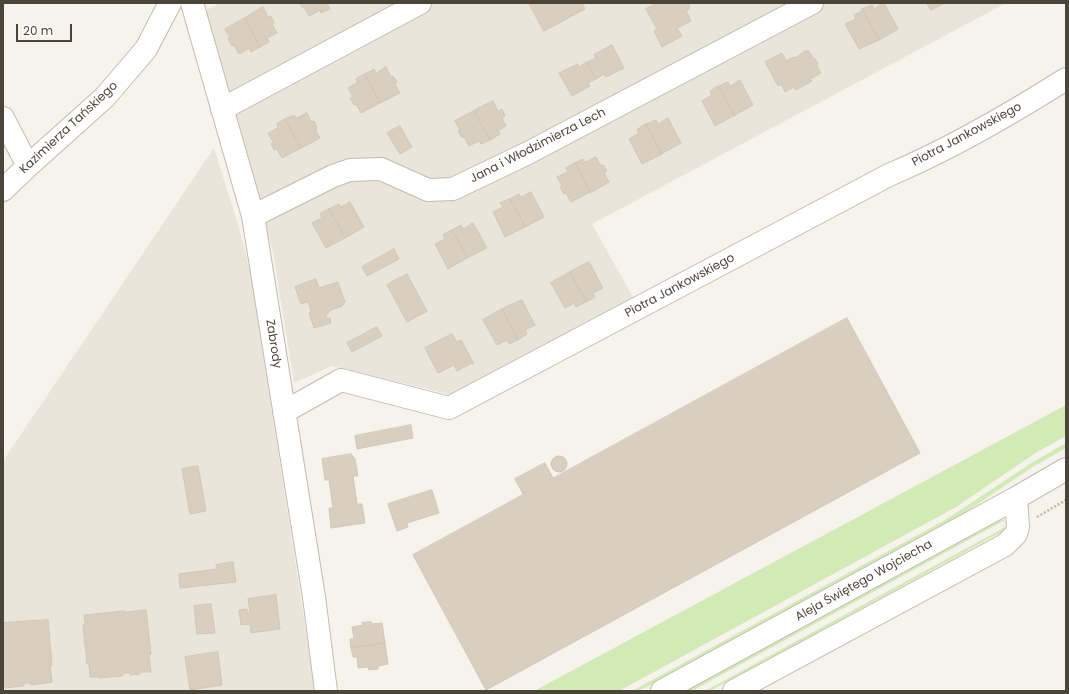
<!DOCTYPE html>
<meta charset="utf-8">
<style>
body{margin:0}
#map{position:relative;width:1069px;height:694px;overflow:hidden;background:#f6f3ec;font-family:Poppins,sans-serif}
canvas{display:block}
.frame{position:absolute;inset:0;border:4px solid #4b4439;pointer-events:none}
.scale{position:absolute;left:16px;top:24px;width:56px;height:18px;box-sizing:border-box;border:2px solid #4b4439;border-top:0;padding-left:5px;font-size:12px;line-height:14px;white-space:nowrap;color:#4b4439;-webkit-text-stroke:3px #fff;paint-order:stroke}
</style>
<div id="map">
<canvas width="1069" height="694"></canvas>
<div class="frame"></div>
<div class="scale">20 m</div>
</div>
<script>
const context = document.querySelector('canvas').getContext('2d');
context.lineJoin = 'round';
function paint(path, color) { context.fillStyle = color; context.fill(path, 'evenodd'); }
function strokePath(path, color, width, dash) { context.strokeStyle = color; context.lineWidth = width; context.lineCap = dash ? 'butt' : 'round'; context.setLineDash(dash || []); context.stroke(path); }
function label(font, color, halo, rows, align = 'center') {
  context.font = font + ' Poppins,sans-serif'; context.lineWidth = 3; context.setLineDash([]); context.textBaseline = 'middle'; context.strokeStyle = halo; context.fillStyle = color; for (const [text, x, y, turn = 0] of rows) {
    context.save(); context.translate(x, y); context.rotate((+turn || 0) * Math.PI / 180); context.textAlign = isNaN(turn) ? turn : align; if (halo) context.strokeText(text, 0, 0); context.fillText(text, 0, 0); context.restore();
  }
}
paint(new Path2D(`
 M220,3H1006L592,224L634,299L452,395L332,366L294,383L273,252L258,196L199,14Z
 M214,148L238,224L251,275L315,691H3V461Z`), '#eae5da');
paint(new Path2D(`
 M1066,405V436L1037,452L956,507L619,691H534Z
 M1066,443V448L1031,468L951,522L654,684L636,691H632L945,520L1033,462Z
 M1000,519L1005,520L692,691H684Z
 M1009,525V528L710,691H705Z`), '#d2eab5');
const building = new Path2D(`
 M300,3H327L330,9L321,13L320,10L309,16L304,7H302Z
 M529,3H582L585,9L544,31Z
 M657,3H688L690,6L688,10L686,11L691,21L677,28L682,36L662,47L654,31L657,29L646,9Z
 M884,3L898,29L879,40L862,9L872,5L874,9Z
 M927,3H945L931,10Z
 M263,7L268,17L271,16L274,23L272,24L277,33L267,38L269,42L260,47L245,18Z
 M862,9L879,40L859,49L845,24L856,19L854,15L862,11Z
 M245,18L260,47L251,52L249,48L239,54L234,45L232,46L228,39L230,38L225,29Z
 M612,45L624,68L606,77L604,74L596,79L587,62L596,58L594,55Z
 M805,51H809L813,58L815,59L818,63L817,66L821,73L810,79L812,81L796,90L794,87L785,92L781,84L778,86L765,62L782,53L786,61L794,57L795,58Z
 M586,62H587L596,79L588,83L590,86L572,96L559,73L578,64L579,67Z
 M386,67L391,77L393,76L397,82L395,84L400,93L380,103L365,74L374,69L376,73Z
 M365,74L380,103L361,113L356,104L354,105L350,98L353,97L348,88L358,82L356,79Z
 M740,80L753,105L735,115V116L719,86L728,82L730,86Z
 M718,86L735,116H733L715,126L702,101L712,95L710,92Z
 M493,101L498,111L502,109L505,116L502,118L506,126L498,131L500,134L490,140L474,111Z
 M474,111L490,140L481,144L479,141L469,146L464,137L462,138L458,131L460,130L455,121Z
 M307,113L311,122L314,121L317,128L315,129L320,138L301,148L285,119L294,115L296,118Z
 M668,118L681,143L663,153L662,154L646,124L656,120L658,124Z
 M285,119L301,148L282,158L277,149L274,150L271,144L273,142L268,133L278,128L277,124Z
 M646,124L662,154L642,164L629,139L639,133L637,130Z
 M400,126L412,147L400,154L387,133Z
 M596,157L601,166L603,165L607,171L604,173L609,182L590,193L575,163L583,159L585,162Z
 M575,163L590,192L571,202L566,193L564,194L560,187L562,186L557,177L568,172L566,168Z
 M531,192L544,217L525,227L510,199L519,194L521,197Z
 M510,199L525,227L505,237L493,212L503,207L500,203Z
 M350,202L364,227L345,238L329,209L339,204L341,207Z
 M329,209L345,238L326,248L312,223L322,218L320,214Z
 M473,223L487,248L467,258L452,230L461,225L463,229Z
 M452,230L467,258L448,269L435,244L445,239L443,235Z
 M394,249L399,259L367,276L362,267Z
 M589,262L603,288L593,293L595,297L586,302L570,272Z
 M570,272L586,302L576,307L574,303L565,308L551,283Z
 M407,274L427,311L407,322L387,285Z
 M316,279L319,288L338,282L345,302L342,306L331,310L326,315V318H330L331,323L314,328L309,313L311,311L308,302L301,304L295,287Z
 M522,300L535,325L525,330L527,334L518,340L502,309Z
 M502,309L518,340L509,344L507,340L497,345L483,320Z
 M847,318L920,453L486,690L413,555Z
 M377,327L382,336L352,352L347,343Z
 M452,334L457,342L461,340L474,364H472V363L457,371L454,365L438,373L425,348Z
 M411,425L413,438L357,449L355,436Z
 M351,454L355,459L358,476H353L357,504H362L365,523L331,528L329,508H333L329,480H325L322,459Z
 M551 464a8 8 0 1 1 16 0a8 8 0 1 1-16 0Z
 M545,463L553,478L523,494L515,479Z
 M198,466L206,511L190,514L182,469Z
 M432,490L439,513L407,523L408,527L397,531L388,504Z
 M233,562L236,582L180,588L179,574L217,569L216,565Z
 M276,595L280,629L251,633L250,624L241,625L239,610L247,609V613H250L248,599Z
 M211,604L215,633L197,634L194,606Z
 M146,610L151,654L149,655L151,672H140V674L130,675V673H124L122,676L99,678L98,677H90L89,664H87L83,625H85L84,615L125,611V612Z
 M48,620L52,665H50L52,682L31,685V683H25L23,686L3,688V623Z
 M371,622L372,624L382,623L385,643L351,648L350,639H354L352,627L363,625L362,623Z
 M385,643L388,664L378,666V669L369,670L368,667L358,668L357,657H353L351,648Z
 M218,652L222,685L190,690L185,657Z`);
paint(building, '#d8cfc1');
strokePath(building, '#d3c7b4', 1);
const minor = new Path2D(`
 M192,3L253,216L314,597L326,691
 M222,109L420,3
 M3,118L28,166
 M3,190L28,166L105,97L146,49L170,3
 M253,216L333,176L350,170L381,169L428,190L453,189L528,153L812,3
 M284,412L341,380L449,408L889,175C951,149 1009,115 1066,79
 M662,691L1016,498L1066,469
 M734,691L1005,545L1016,534L1018,527L1016,498`);
strokePath(minor, '#c2bbae', 24);
strokePath(new Path2D(`
 M1037,517L1066,500`), '#c4b79f', 2.5, [2, 2]);
strokePath(minor, '#fff', 22);
label('12px', '#4b4439', '#fff', [
 ["Kazimierza Tańskiego",69,128,-43],
 ["Piotra Jankowskiego",967,135,-28],
 ["Jana i Włodzimierza Lech",538,146,-27],
 ["Piotra Jankowskiego",680,286,-28],
 ["Zabrody",273,344,81],
 ["Aleja Świętego Wojciecha",864,581,-29]
]);
</script>
